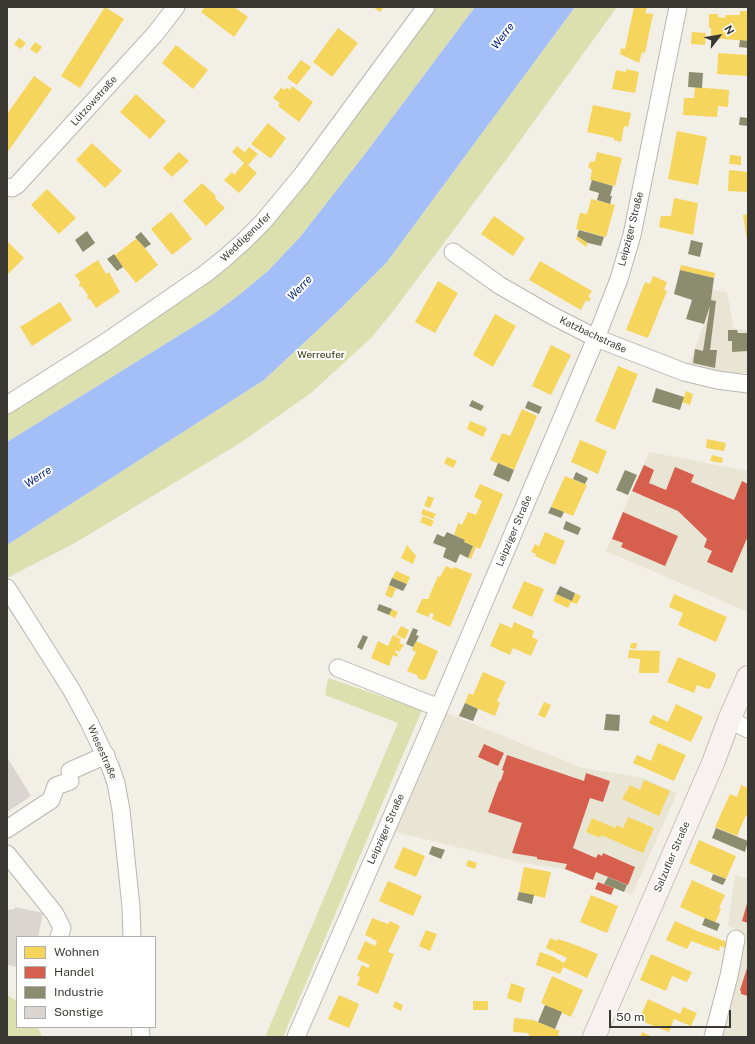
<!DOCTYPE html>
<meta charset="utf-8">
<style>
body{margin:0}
#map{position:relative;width:755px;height:1044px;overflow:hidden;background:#f2efe7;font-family:"Public Sans",sans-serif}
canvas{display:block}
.frame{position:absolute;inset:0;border:8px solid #393832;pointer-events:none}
.legend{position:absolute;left:16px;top:936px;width:140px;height:92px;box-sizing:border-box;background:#fff;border:1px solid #b0afad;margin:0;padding:5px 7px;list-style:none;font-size:12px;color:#393832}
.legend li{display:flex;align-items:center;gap:8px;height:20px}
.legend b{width:20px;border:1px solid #b0afad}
.north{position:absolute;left:699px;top:16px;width:40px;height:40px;-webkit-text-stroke:3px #fff;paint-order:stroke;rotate:59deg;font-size:11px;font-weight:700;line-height:16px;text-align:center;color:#393832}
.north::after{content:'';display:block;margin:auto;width:14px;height:18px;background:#393832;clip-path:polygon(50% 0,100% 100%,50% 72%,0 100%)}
.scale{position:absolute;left:609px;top:1010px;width:122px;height:18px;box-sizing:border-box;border:2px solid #393832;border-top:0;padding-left:5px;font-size:12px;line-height:14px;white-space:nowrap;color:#393832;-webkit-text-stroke:3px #fff;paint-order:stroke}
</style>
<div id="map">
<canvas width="755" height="1044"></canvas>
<div class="frame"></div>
<ul class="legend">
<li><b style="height:11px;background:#f6d55c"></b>Wohnen</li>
<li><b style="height:11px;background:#d6604d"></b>Handel</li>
<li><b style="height:11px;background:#8c8c6e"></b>Industrie</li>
<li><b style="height:11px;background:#dad5d0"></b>Sonstige</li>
</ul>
<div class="north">N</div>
<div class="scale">50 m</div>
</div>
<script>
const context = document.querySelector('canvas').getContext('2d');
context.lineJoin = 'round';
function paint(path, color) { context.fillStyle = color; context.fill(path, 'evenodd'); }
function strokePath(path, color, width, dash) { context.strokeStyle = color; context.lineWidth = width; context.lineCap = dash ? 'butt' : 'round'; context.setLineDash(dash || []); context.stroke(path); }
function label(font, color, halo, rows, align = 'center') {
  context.font = font + ' "Public Sans",sans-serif'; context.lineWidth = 4; context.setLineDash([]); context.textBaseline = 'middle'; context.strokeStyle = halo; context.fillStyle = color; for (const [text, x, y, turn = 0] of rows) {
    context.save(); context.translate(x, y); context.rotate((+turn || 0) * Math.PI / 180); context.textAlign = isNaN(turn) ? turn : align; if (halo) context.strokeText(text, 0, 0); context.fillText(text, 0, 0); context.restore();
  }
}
paint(new Path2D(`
 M712,290L727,292L734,329L748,330V373H731L702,368L689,364L704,324L710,306Z
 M649,452L748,471V612L606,551Z
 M444,712L583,768L644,778L677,793L632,895L565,869L523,863L395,832Z
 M735,875L748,879V1037H718L723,1027L741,931L728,926Z`), '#e9e5d5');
paint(new Path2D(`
 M433,7H475L365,154L300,237L268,271L239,295L212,315L7,442V410L220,271Z
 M575,7H617L514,149L394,310L371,338L311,393L240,443L75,543L7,578V545L264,380L336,313L387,262Z
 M328,678L422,710L283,1037H265L398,723L325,695Z
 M7,995L17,1001V1027H38L42,1037H7Z`), '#dce0ae');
paint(new Path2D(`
 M475,7H575L387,262L336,313L264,380L7,545V442L212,315L239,295L268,271L300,237L365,154Z`), '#a4bff7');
paint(new Path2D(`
 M105,7L124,19L80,88L61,76Z
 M205,7H234L248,17L234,37L201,12Z
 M373,7H384L380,12Z
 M634,7H647L645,13L653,14L645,53L642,52L639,63L620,54L621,48L625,49Z
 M740,11H748V41L711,38V28H709V14H718V17L725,18V15H740Z
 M338,28L358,43L332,77L313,62Z
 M692,32L706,33L705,45L691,44Z
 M19,38L26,43L21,49L14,44Z
 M35,42L42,47L37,54L30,49Z
 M176,45L208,70L193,89L162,63Z
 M718,53L748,55L747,76L717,74Z
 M301,60L311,67L297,85L287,78Z
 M626,69L639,72L635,93L612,89L616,70L626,72Z
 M34,76L52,89L7,153V114Z
 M292,86L313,102L299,122L278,106L280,103L273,98L281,88L285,90L287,87L290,90Z
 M695,87L729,90L728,107L718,106L717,117L683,115L684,98H694Z
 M136,94L166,121L150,139L120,112Z
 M593,105L631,113L628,127L624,126L621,142L614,140V138L587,132Z
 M268,123L286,138L272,157L270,158L251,144Z
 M677,131L707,137L698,185L668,179Z
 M92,143L122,171L105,188L76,160Z
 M237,146L248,155L245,152L249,147L258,154L248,165L257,173L239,193L224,180L232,172L234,175L244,163L232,152Z
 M179,152L189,161L172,177L163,168Z
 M597,152L622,158L615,186L590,180L592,170L588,167L590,162L595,161Z
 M730,155L741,156V165L729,164Z
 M729,170L748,172V192L728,191Z
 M202,183L216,196L215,198L225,208L206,226L183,201Z
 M47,189L76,218L59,234L31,205Z
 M674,198L698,203L693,235L659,227L661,216H671Z
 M591,199L615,205L606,237L576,229L580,213L587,214Z
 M171,212L192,239L172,255L151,229Z
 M748,214V241H747L743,215Z
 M494,216L525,238L513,256L481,234Z
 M577,236L588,243L586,247L576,239Z
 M137,238L158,265L136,283L114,256Z
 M7,241L24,258L7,275Z
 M98,260L106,274L109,272L120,292L96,308L90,299H87L88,295L82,287L79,286L80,282L75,275Z
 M540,261L592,291L588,297L591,298L589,302L586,300L581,310L529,280Z
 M681,265L715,273L714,278L680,270Z
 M653,276L667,282L664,290L667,291L648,338L626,330L645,282L650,284Z
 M438,281L458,293L435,333L415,322Z
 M60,302L72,320L32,346L20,327Z
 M495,314L516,326L493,367L473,355Z
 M551,345L571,355L551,395L532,386Z
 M618,366L638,374L615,430L595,421Z
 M686,391L693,394L690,405L682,402Z
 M522,409L537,416L514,470L490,460L502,433L510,436Z
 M470,421L487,428L483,437L467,429Z
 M707,439L726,443L724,451L706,448Z
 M580,440L607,451L598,474L571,462Z
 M712,455L723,458L722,463L710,461Z
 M447,457L457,461L453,468L444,463Z
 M565,476L587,485L573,516L551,507Z
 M480,484L503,494L480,549L476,547L471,559L468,558L473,546L464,542L465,540L454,535L458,523L462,525L468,512L476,515L482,501L474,497Z
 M428,496L434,498L430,508L424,506Z
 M423,509L436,514L433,519L421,514Z
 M423,516L434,521L431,527L420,522Z
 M545,532L565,541L555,565L535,556L536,554L531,552L535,544L539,546Z
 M407,545L416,556L413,564L401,558Z
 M446,566L453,569L454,567L472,574L450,627L432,619L434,614L430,613L428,617L416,612L422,599H428L438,576L440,577Z
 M396,571L410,577L407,584L392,578Z
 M524,581L544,589L532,617L512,608Z
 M389,585L396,588L392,598L385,595Z
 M575,593L581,596L577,604L571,602L568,608L553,601L556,594L572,601Z
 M674,594L727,617L716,642L678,625L683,613L669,607Z
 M392,609L398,612L395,618L389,615Z
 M514,622L534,631L532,637L538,640L531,656L513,648L510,655L490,646L500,623L512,628Z
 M401,626L409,630L405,639L396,635Z
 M393,635L401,639L399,643L404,645L399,652L396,650L395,652L398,654L397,657L393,655L389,666L371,658L378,641L388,646Z
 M416,641L438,651L426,679L422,680L418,678L417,675L407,671L416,652L412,650Z
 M631,643H637L636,649L630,648Z
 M629,650L660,651L659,673H639L640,659L628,658Z
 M678,657L715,673L716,675L710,689L708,688V689L697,685L694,693L667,682Z
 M483,672L506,682L497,701L500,703L495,716L465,703L469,693L473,695Z
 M544,702L551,705L545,718L538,715Z
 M676,704L703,717L691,742L649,723L653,715L668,722Z
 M658,743L686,755L674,781L633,763L637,755L651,761Z
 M644,780L670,791L659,816L622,799L630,785L640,790Z
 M741,785L748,788V814L747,816L746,815L737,836L715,827L730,794L737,797Z
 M628,817L654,828L643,853L601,835L600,838L586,832L592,818L615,828L617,825L623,828Z
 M699,840L736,856L726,879L689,863Z
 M403,847L425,856L416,877L394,868Z
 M468,860L477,863L475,869L466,866Z
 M524,867L551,872L545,898L519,892Z
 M692,880L725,895L719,908L721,909L715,923L680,907Z
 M388,881L422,896L413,916L379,901Z
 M591,895L618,906L607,933L580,922Z
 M372,918L388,924L390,921L400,926L388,952L394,954L378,994L357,985L360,977L357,976L362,965L368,968L370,965L357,959L365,941L375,946L377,941L365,935Z
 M675,921L695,930L727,942L725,948L720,946L719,951L691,941L687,949L666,940Z
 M426,930L437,934L430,951L419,946Z
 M550,938L557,941L558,939L573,944L598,954L587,978L563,967L560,974L536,965L540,952L554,957L564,963L567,958L546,948Z
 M651,954L692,972L687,982L672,976L666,991L640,980Z
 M552,976L583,990L571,1017L541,1003Z
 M511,983L525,988L521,1003L507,998Z
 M339,995L359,1004L349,1028L328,1019Z
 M648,999L680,1014L683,1007L697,1013L691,1026L674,1019L669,1032L639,1020Z
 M395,1001L403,1005L401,1011L393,1007Z
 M473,1001H488V1010H473Z
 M514,1018L533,1020L555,1029L560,1031L558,1035L561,1037H530L528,1033L513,1032Z
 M642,1032L653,1037H640Z`), '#f6d55c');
paint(new Path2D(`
 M644,465L654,470L649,483L666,490L675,467L694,475L691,482L734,500L742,481L748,484V536L732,573L707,562L712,551L704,547L707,539L678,511L632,491Z
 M623,512L678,536L665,566L621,547L623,543L612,539Z
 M484,744L504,753L498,766L478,757Z
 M507,755L584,781L586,773L610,781L603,802L590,798L573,848L596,858L598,854L602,856L603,853L635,867L628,885L596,872L593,880L565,869L567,864L537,859V857L512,853L522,823L488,812L499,782L501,780L504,771L502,770Z
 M598,882L614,888L611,895L595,889Z
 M748,900V923L742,921Z
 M748,965V996L741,994V991L740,990Z`), '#d6604d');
paint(new Path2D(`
 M740,40L748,41V48L739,47Z
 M689,72L703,73L702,88L688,87Z
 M740,117L748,118V126L739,125Z
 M592,180L613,186L610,196H612L610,204L597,200L599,193L589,190Z
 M579,230L604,237L601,246L588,243L577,236Z
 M87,231L95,243L83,252L75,240Z
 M141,232L151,244L145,248L135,237Z
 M691,240L703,243L700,257L688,254Z
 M114,254L123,267L117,271L107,259Z
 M680,270L714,278L711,300L716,301L710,350H717L715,368L693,363L695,349L703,351L710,306L704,324L686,319L692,300L674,294Z
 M728,330H737L738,333H748V351L732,352V341H728Z
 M656,388L684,397L680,410L652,402Z
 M472,400L484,406L481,411L469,406Z
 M528,401L542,407L539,414L525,408Z
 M498,463L514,470L509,482L493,475Z
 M625,470L637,475L628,495L616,490Z
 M576,472L588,478L585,484L573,479Z
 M551,507L564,512L561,518L548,513Z
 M566,521L581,528L578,535L563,529Z
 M447,532L465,540L464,542L473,546L468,558L460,554L456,563L443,557L446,548L433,543L437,534L444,537Z
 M392,578L407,584L403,591L389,585Z
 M560,586L575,593L572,601L556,594Z
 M379,604L392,609L389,615L377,610Z
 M413,628L418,630L416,635L419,636L413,647L406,644Z
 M363,635L368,637L362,650L357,647Z
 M465,703L478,709L473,721L459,716Z
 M606,714L620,715L619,731L604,730Z
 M716,828L748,841L745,852L712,838Z
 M432,846L445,850L441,859L429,854Z
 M713,874L726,879L723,885L711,880Z
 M608,877L627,885L624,892L604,884Z
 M519,892L534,895L532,904L517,900Z
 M705,918L720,924L717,931L702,925Z
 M545,1005L562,1012L555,1029L538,1022Z`), '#8c8c6e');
paint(new Path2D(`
 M7,757L31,796L7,812Z
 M15,907L43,913L38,937H17V967L7,965V910L15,909Z`), '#dad5d0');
const minor = new Path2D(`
 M7,187L12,188L17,185L155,34L176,7
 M453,252L499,285L551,315L596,338L684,372L717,380L748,384
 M7,405L106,342L205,274L225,258L245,240L263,222L302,175L426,7
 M7,588L71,689L89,722L110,766L116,783L121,810L131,907L132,937
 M338,668L439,708
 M729,720L748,729
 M70,771L106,755
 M7,829L51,800L56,786L70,781
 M7,854L55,914L62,928L59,937
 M140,1027L141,1037
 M296,1037L439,708L596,338L619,279L632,235L678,7
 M713,1037L729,976L736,939`);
const major = new Path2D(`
 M594,1037L713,763L729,720L748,677`);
strokePath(minor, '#b9b7b1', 19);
strokePath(major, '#c7c0b7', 24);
strokePath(minor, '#fdfdfb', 17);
strokePath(major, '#f7f2ef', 22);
label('10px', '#393832', '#fff', [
 ["Lützowstraße",94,101,-48],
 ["Leipziger Straße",631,229,-76],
 ["Weddigenufer",246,237,-44],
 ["Katzbachstraße",593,335,25],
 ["Leipziger Straße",514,531,-67],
 ["Wiesestraße",102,752,66],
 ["Leipziger Straße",386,829,-66],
 ["Salzufler Straße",672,857,-67]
]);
label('10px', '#2b2e01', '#fff', [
 ["Werreufer",321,355]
]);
label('italic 11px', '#062481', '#fff', [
 ["Werre",503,36,-53],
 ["Werre",300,288,-46],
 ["Werre",38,477,-33]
]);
</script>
